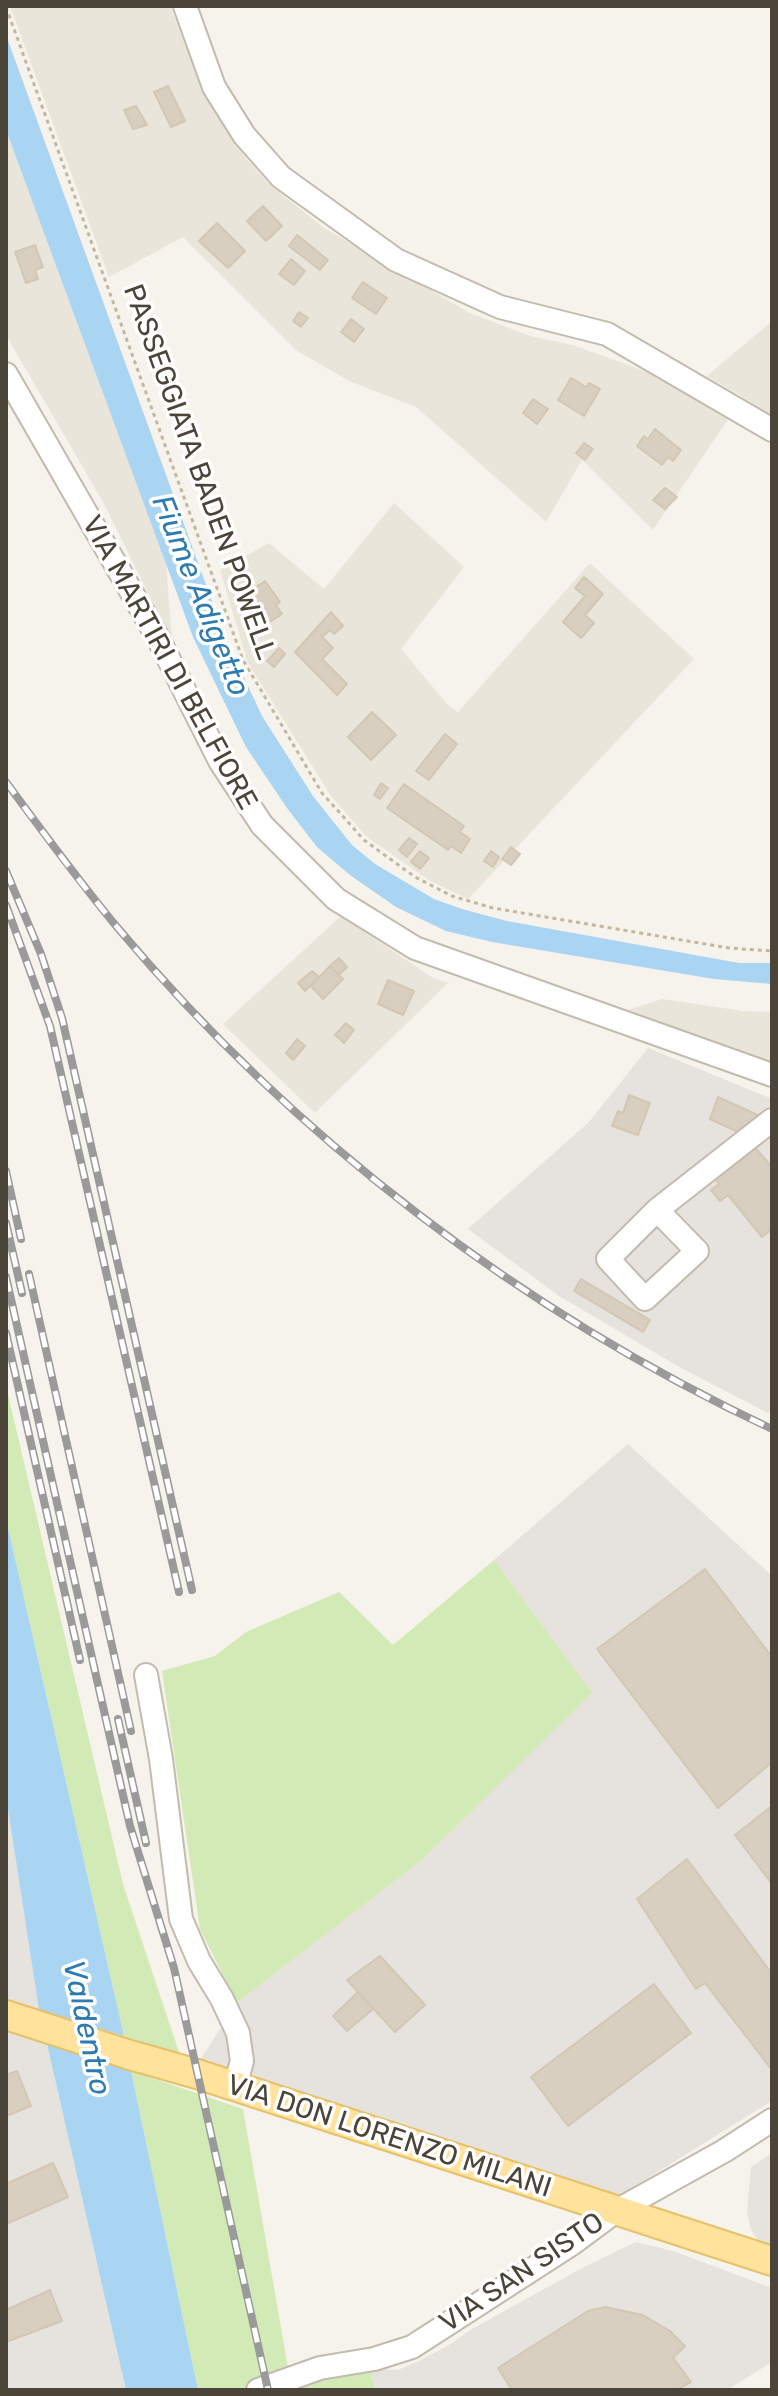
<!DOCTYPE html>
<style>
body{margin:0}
#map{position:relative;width:778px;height:2396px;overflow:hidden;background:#f6f3ec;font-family:Rubik,sans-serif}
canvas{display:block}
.frame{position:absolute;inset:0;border:8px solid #4b4439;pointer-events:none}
</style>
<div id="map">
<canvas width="778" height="2396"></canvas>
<div class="frame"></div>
</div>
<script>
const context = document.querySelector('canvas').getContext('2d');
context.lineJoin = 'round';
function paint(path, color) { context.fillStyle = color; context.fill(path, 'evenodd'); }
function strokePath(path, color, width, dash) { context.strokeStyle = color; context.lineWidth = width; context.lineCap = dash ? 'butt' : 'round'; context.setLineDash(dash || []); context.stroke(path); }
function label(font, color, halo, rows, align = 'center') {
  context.font = font + ' Rubik,sans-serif'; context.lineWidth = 7; context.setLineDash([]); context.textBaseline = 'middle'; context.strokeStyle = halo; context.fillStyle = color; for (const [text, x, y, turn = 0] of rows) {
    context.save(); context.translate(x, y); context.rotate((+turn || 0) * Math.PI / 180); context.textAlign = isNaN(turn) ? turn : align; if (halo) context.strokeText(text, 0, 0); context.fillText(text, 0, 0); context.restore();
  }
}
paint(new Path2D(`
 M10,6H170L198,78L244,156L269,184L324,228L470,313L530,336L573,345L647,372L729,418L653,530L582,460L546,522L416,407L349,381L296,350L183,237L109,277Z
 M6,130L166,562L172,641L103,502L6,335Z
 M772,321V417L746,399L707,376Z
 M394,503L464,567L401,649L447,704L458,712L590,563L694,659L468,899L430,881L367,837L331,796L248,663L220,570L269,543L324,589Z
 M341,916L433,978L448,983L315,1113L223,1024Z
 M662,999L743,1011L772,1012V1071L622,1012Z`), '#eae5da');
paint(new Path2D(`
 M648,1048L772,1099V1410L768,1413L681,1368L559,1296L468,1229L589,1122Z
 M628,1444L772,1576V2101L609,2202L200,2060L237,2003L423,1859L591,1693L494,1560Z
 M6,1796L39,2010L6,2000Z
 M6,2032L47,2044L126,2390H6Z
 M772,2153V2255L766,2253L751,2230L747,2212L751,2167Z
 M636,2242L673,2251L772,2288V2362L727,2390H376L369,2368L398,2370L417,2362L449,2345L472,2329L584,2267Z`), '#e6e2dd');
paint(new Path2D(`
 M6,1386L123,1884L180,2055L124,2036L6,1519Z
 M494,1560L592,1693L423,1859L237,2003L200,1929L162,1671L215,1656L246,1632L339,1592L393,1645Z
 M131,2071L243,2109L288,2368L240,2390H198Z
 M369,2368L376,2390H279L327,2373Z`), '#d2eab5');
paint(new Path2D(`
 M6,35L225,637L262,716L313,796L352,845L375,864L434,899L462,909L507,921L739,963H772V984L714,979L492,942L446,931L396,907L350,875L317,847L287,808L246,747L193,637L6,130Z
 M6,1519L124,2036L39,2010L6,1796Z
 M47,2044L131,2071L198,2390H126Z`), '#a9d4f2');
const building = new Path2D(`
 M168,86L185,121L171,127L154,92Z
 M136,106L147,125L133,129L124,110Z
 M263,206L282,226L266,241L247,221Z
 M217,223L245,251L228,268L199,241Z
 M297,235L328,260L320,270L289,246Z
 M35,245L43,267L35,270L38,279L26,283L15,252Z
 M291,259L305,271L294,285L279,274Z
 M363,282L387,298L376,314L352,298Z
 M299,312L308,318L301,327L293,321Z
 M351,319L364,329L354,342L341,332Z
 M571,378L586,387L589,383L600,389L584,416L558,400Z
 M533,399L548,409L537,424L523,413Z
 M655,429L681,450L673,461L668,457L662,465L637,446L644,436L648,439Z
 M584,443L593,449L585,460L576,453Z
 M665,488L677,497L665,509L653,500Z
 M584,577L603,594L585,615L594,623L581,638L563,622L585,596L575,588Z
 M265,581L280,602L276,605L282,614L268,623L247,593Z
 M331,612L343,626L334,634L330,630L322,637L333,648L322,659L347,684L337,695L295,652Z
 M279,648L285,654L274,667L267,661Z
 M372,712L396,735L371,760L348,737Z
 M445,734L457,744L429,780L416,771Z
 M381,783L388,788L380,799L374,795Z
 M404,784L464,826L460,832L470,839L461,853L451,846L448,850L387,808Z
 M409,838L417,844L407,857L399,850Z
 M511,847L520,854L511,865L502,859Z
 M420,851L429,858L420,869L411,862Z
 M491,851L499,857L493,867L484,861Z
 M339,958L347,967L339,975L330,966Z
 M330,966L343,979L323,999L311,986Z
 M312,971L319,977L305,991L298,983Z
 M388,980L414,991L403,1015L378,1004Z
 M346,1023L354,1030L344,1043L335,1035Z
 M297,1039L305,1046L293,1060L286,1053Z
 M629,1095L650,1103L638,1135L612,1126L618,1111L623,1113Z
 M718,1097L760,1116L740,1133L710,1119Z
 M750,1142L772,1167V1229L762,1237L728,1195L720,1201L711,1190L719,1184L711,1174Z
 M581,1279L650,1320L643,1332L574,1291Z
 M705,1569L772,1657V1762L718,1808L597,1649Z
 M772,1806V1884L735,1835Z
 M687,1859L772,1974V2070L705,1983L696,1989L637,1899Z
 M380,1956L425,2005L395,2032L347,1980Z
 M654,1984L691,2033L568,2126L531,2077Z
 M358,1992L373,2009L347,2031L333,2016Z
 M17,2071L31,2106L6,2116V2075Z
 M53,2163L68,2197L6,2224V2184Z
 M50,2290L62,2321L6,2342V2310Z
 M605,2307L643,2315L670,2331L685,2346L673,2358L691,2382L676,2390H512L498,2368L588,2311Z`);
paint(building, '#d8cfc1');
strokePath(building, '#d3c7b4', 2);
const minor = new Path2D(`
 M185,6L214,87L244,135L281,177L396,260L500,307L607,334L772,430
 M6,374L158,638L220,761L262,825L336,899L415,948L772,1075
 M657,1210L697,1251L645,1299L608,1259L657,1210L772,1120
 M146,1675L161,1759L181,1919L199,1961L222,1999L238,2033L242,2061L235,2086
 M258,2390L320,2368L374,2359L412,2347L573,2243L616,2211L724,2151L772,2120`);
const major = new Path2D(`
 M6,2015L130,2055L197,2074L772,2261`);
strokePath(minor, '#c2bbae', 26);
strokePath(major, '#e6c16a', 32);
strokePath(new Path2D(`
 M6,7L243,660L322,793L364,840L415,877L452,896L493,908L729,948L772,951`), '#c4b79f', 3, [4, 4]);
strokePath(minor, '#fff', 22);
strokePath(major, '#ffe39c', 28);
const rail = new Path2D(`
 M6,782C42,831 78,880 117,927C294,1138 522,1312 772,1429
 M6,871L41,954L62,1018L192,1590
 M6,905L50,1026L179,1592
 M6,1171L21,1239
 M6,1223L22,1293
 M29,1274L131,1731
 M6,1277L130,1826L174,1968L268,2390
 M6,1333L80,1660
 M118,1719L146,1843`);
strokePath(rail, '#9a9a9a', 8);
strokePath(rail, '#fff', 5, [15]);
label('28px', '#4b4439', '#fff', [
 ["PASSEGGIATA BADEN POWELL",199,472,70],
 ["VIA MARTIRI DI BELFIORE",169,663,61],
 ["VIA DON LORENZO MILANI",389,2137,18],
 ["VIA SAN SISTO",522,2273,-34]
]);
label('italic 30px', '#2e7ab2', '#fff', [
 ["Fiume Adigetto",200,596,68],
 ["Valdentro",86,2028,78]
]);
</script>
